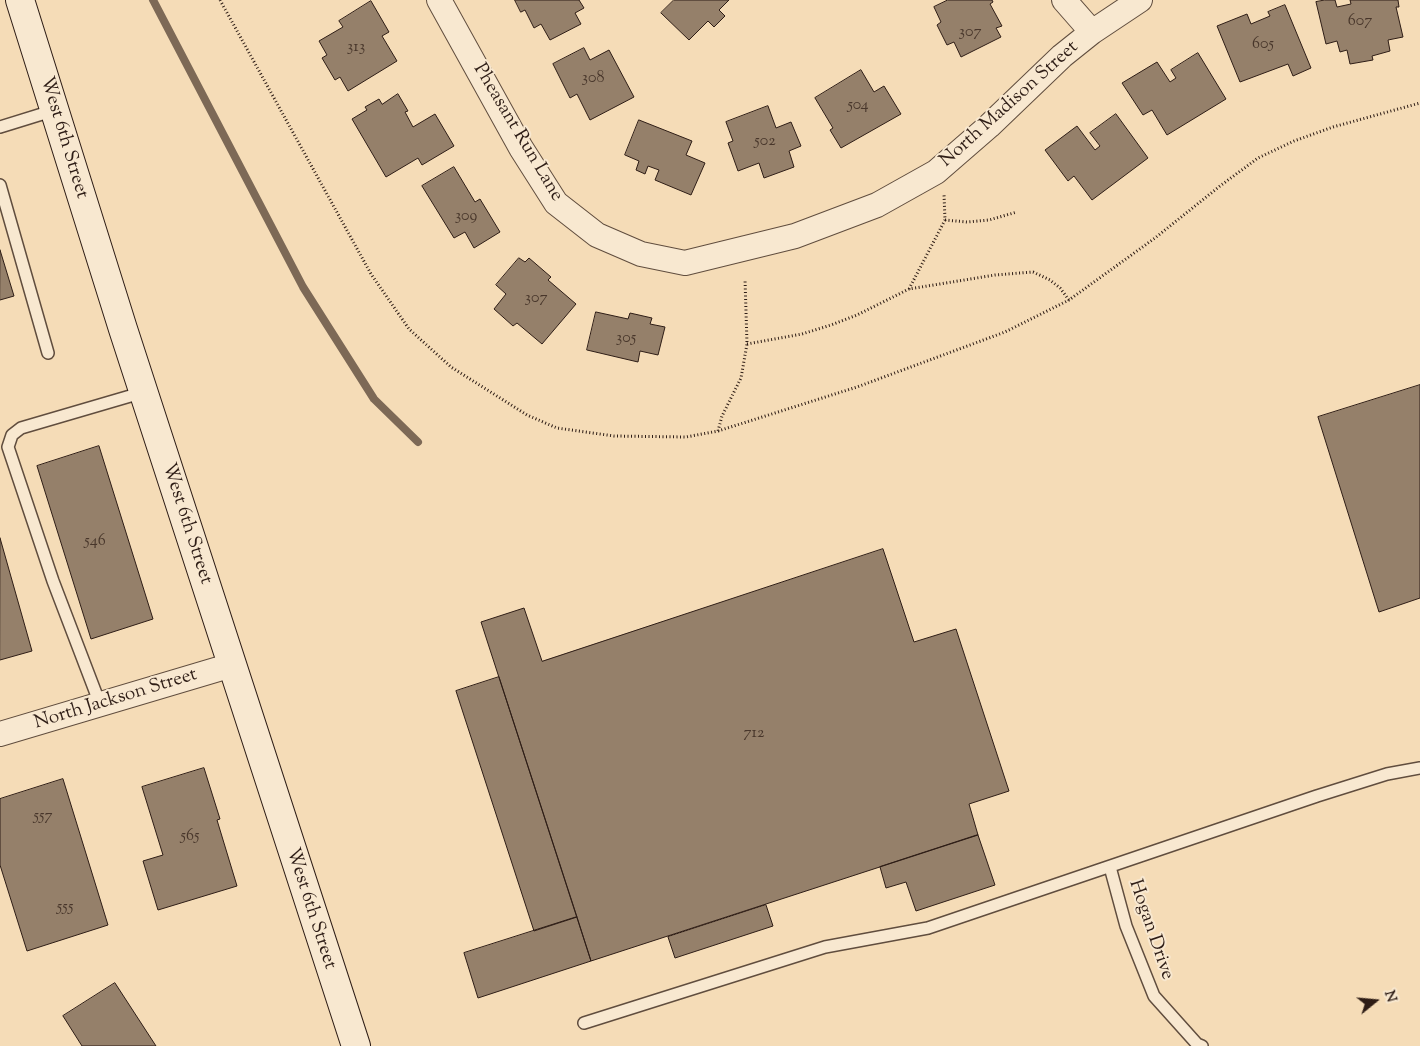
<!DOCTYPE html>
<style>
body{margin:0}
#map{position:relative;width:1420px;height:1046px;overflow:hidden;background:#f5dcb7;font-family:"Sorts Mill Goudy",serif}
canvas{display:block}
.north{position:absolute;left:1350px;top:976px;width:50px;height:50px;-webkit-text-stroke:4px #f8e8d0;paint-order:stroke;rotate:73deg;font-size:14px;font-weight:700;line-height:20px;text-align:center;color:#2e1d16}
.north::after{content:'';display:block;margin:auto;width:18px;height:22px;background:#2e1d16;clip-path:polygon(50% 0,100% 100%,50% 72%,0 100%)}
</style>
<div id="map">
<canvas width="1420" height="1046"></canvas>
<div class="north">N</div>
</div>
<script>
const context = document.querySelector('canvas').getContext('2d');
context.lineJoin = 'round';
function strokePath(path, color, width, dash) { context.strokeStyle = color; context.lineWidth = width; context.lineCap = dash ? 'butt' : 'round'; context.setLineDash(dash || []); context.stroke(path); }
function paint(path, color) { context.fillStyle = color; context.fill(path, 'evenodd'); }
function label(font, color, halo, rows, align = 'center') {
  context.font = font + ' "Sorts Mill Goudy",serif'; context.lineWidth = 4; context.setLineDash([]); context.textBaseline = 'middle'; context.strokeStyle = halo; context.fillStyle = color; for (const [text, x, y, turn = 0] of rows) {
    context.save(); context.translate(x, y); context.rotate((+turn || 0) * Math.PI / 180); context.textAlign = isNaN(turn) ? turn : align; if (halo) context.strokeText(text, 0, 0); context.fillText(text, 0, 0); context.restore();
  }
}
strokePath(new Path2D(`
 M153,0L303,287L374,399L418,442`), '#7d6956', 8);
const building = new Path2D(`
 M515,0H579L584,8L575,13L581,24L550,40L541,24L534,28L525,10L521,12Z
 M674,0H729L719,10L725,16L714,27L708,21L689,40L661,13Z
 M948,0H992L993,2L990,4L1002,26L996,28L1001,37L961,57L954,42L947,45L937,25L941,22L934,7Z
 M1325,0H1335L1337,7L1351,4L1350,0H1398L1399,7H1396L1403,37L1388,40L1390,51L1372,56L1373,60L1350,64L1347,50L1340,52L1337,41L1326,44L1316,2Z
 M371,1L389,32L382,36L397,61L348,91L340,77L335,80L322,58L327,55L319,41L343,27L339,21Z
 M1285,5L1311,68L1293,76L1288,64L1240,82L1217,26L1247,14L1251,24L1270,16L1268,12Z
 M584,48L590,60L609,50L634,97L590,120L577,94L570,98L553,64Z
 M1198,53L1226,99L1167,135L1152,110L1143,115L1122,83L1157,62L1170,82L1176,78L1171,70Z
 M861,70L874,92L884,86L901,114L841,148L830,130L833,128L815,98Z
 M398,94L408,111L405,112L413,127L435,114L454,146L422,165L418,158L386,177L352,119L367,110L365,107L379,99L382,104Z
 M768,106L776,128L791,122L801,146L789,151L794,167L764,178L759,163L738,171L728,143L733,141L726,122Z
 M1116,114L1148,158L1092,200L1074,176L1068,181L1045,150L1077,126L1095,150L1100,146L1090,133Z
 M639,120L692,141L686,155L705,163L691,195L655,180L659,170L648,166L645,174L636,170L639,161L625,155Z
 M454,167L475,202L480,199L500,232L474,248L465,232L454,238L422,186Z
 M0,250L14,296L0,300Z
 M519,258L525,262L529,258L551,277L548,280L576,304L542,344L517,323L513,326L494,309L506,294L496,285Z
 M596,312L628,319L630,313L652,318L650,324L665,327L658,355L640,351L638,362L587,350Z
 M1420,385V598L1379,612L1318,417Z
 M99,446L153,619L91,639L37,466Z
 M0,538L32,651L0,660Z
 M883,549L914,642L956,629L1009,791L969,804L978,835L591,961L481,622L524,608L542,661Z
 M499,677L577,917L534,931L456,691Z
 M204,768L220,819L217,820L237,886L158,910L143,861L163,855L142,787Z
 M63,779L108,925L27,951L0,865V799Z
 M978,835L995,885L916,911L906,882L886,888L880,867Z
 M766,905L773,926L675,958L668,937Z
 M577,917L591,961L478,998L464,953Z
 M115,983L156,1046H82L63,1016Z`);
paint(building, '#95806a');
strokePath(building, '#2e1d16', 1);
const lane = new Path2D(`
 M0,127L55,110
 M0,185L48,353
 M100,704L53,581L8,447L12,435L21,428L144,392
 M1110,867L1126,926L1154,996L1197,1044L1202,1046
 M584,1023L825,947L928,928L1317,796L1387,774L1420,768`);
const street = new Path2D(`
 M439,0L521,148L556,203L597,235L641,254L685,263L795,236L877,205L936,172L989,126L1062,56L1092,32L1140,0
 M1064,0L1092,32
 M0,734L232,665`);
const secondary = new Path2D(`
 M20,0L123,329L356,1046`);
strokePath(lane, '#604d3e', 14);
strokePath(street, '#604d3e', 26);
strokePath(secondary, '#2e1d16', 30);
strokePath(new Path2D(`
 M220,0L371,274L409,329L451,367L527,415L557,428L614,436L686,437L718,431L857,387L1005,332L1069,300L1155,238L1220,186L1258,158L1294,141L1333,127L1420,103
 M945,220L967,222L989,220L1017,212
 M909,289L945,220L944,194
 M747,344L802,334L831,325L857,315L909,289L995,275L1033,272L1050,280L1060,288L1069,300
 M718,431L722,416L741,378L747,344L745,279`), '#2e1d16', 3, [1, 2.5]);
strokePath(lane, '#f8e8d0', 11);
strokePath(street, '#f8e8d0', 24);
strokePath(secondary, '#f8e8d0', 28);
label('16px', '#48362b', null, [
 ["607",1360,22],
 ["307",970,33],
 ["605",1263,45],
 ["313",356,48],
 ["308",593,79],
 ["504",858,106],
 ["502",765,142],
 ["309",466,217],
 ["307",536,299],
 ["305",626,339],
 ["546",95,542],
 ["712",754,734],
 ["557",43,817],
 ["565",190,837],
 ["555",65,908]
]);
label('19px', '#2e1d16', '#f8e8d0', [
 ["North Madison Street",1010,105,-42],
 ["Pheasant Run Lane",517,133,59],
 ["West 6th Street",63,138,73],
 ["West 6th Street",186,524,72],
 ["North Jackson Street",116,700,-17],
 ["West 6th Street",310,909,72],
 ["Hogan Drive",1150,930,71]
]);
</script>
